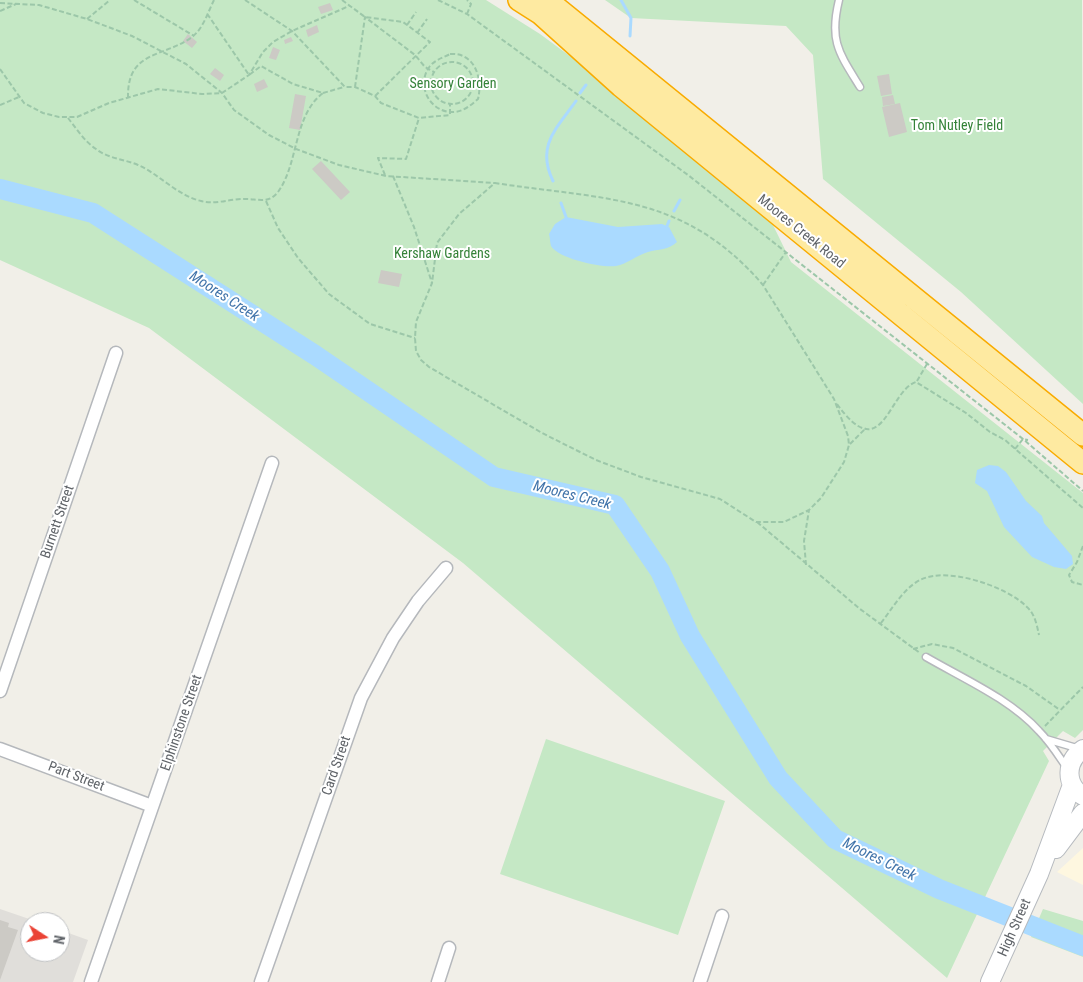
<!DOCTYPE html>
<style>
body{margin:0}
#map{position:relative;width:1083px;height:982px;overflow:hidden;background:#f1efe8;font-family:"Roboto Condensed",sans-serif}
canvas{display:block}
.north{position:absolute;left:20px;top:912px;width:50px;height:50px;box-sizing:border-box;background:#fff;border:1px solid #bfc1c3;border-radius:50%;rotate:101deg;font-size:14px;font-weight:700;line-height:20px;text-align:center;color:#5f6368}
.north::after{content:'';display:block;margin:auto;width:18px;height:22px;background:#ea4335;clip-path:polygon(50% 0,100% 100%,50% 72%,0 100%)}
</style>
<div id="map">
<canvas width="1083" height="982"></canvas>
<div class="north">N</div>
</div>
<script>
const context = document.querySelector('canvas').getContext('2d');
context.lineJoin = 'round';
function paint(path, color) { context.fillStyle = color; context.fill(path, 'evenodd'); }
function strokePath(path, color, width, dash) { context.strokeStyle = color; context.lineWidth = width; context.lineCap = dash ? 'butt' : 'round'; context.setLineDash(dash || []); context.stroke(path); }
function label(font, color, halo, rows, align = 'center') {
  context.font = font + ' "Roboto Condensed",sans-serif'; context.lineWidth = 4; context.setLineDash([]); context.textBaseline = 'middle'; context.strokeStyle = halo; context.fillStyle = color; for (const [text, x, y, turn = 0] of rows) {
    context.save(); context.translate(x, y); context.rotate((+turn || 0) * Math.PI / 180); context.textAlign = isNaN(turn) ? turn : align; if (halo) context.strokeText(text, 0, 0); context.fillText(text, 0, 0); context.restore();
  }
}
paint(new Path2D(`
 M1083,848V885L1057,872Z`), '#fef7e0');
paint(new Path2D(`
 M0,909L38,922H30V952H60V930L88,940L73,982H0Z`), '#e0deda');
paint(new Path2D(`
 M0,0H486L540,34L597,76L773,225L791,262L1083,493V730L1075,738L1063,731L1043,751L1049,761L947,978L463,563L149,328L0,260Z
 M605,0H1082L1083,404L961,292L823,179L813,55L786,26L631,18Z
 M546,739L725,801L678,935L500,874Z
 M1043,909L1083,921V957L1031,937Z`), '#c5e8c5');
paint(new Path2D(`
 M566,217L618,227L662,224L669,227L677,242C669,250 658,249 648,252C637,255 627,264 616,266C602,268 559,259 551,246C550,243 550,237 549,234L555,224Z
 M989,465L998,466L1006,472L1026,501L1042,516L1044,523L1072,556L1073,564L1066,569L1054,567L1032,557L1004,527L987,491L975,483L977,470Z`), '#aadaff');
strokePath(new Path2D(`
 M621,0L631,18L630,36
 M580,93L586,85
 M553,181C536,146 556,129 576,101
 M561,203L566,217
 M674,211L680,200
 M667,226L669,221`), '#aadaff', 3);
strokePath(new Path2D(`
 M0,189L93,213L315,355L494,477L615,505L660,571L690,636L778,778L835,839L939,889L1083,946`), '#aadaff', 20);
paint(new Path2D(`
 M330,3L333,10L321,14L318,7Z
 M317,25L319,32L308,37L306,30Z
 M188,34L197,42L192,48L183,41Z
 M291,37L293,41L285,44L284,40Z
 M273,47L280,50L276,60L269,58Z
 M215,68L224,75L220,81L210,74Z
 M889,74L892,94L881,96L877,76Z
 M264,79L268,87L257,92L254,84Z
 M295,94L306,96L300,130L289,128Z
 M893,95L895,104L883,106L882,97Z
 M900,103L907,132L889,137L882,107Z
 M321,161L350,192L341,200L312,169Z
 M381,270L402,274L399,287L378,283Z
 M0,920L9,923L8,927L18,930L0,980Z`), '#cccac5');
const service = new Path2D(`
 M839,0C829,41 839,53 860,87
 M926,657C964,679 1010,699 1039,731C1050,742 1058,755 1067,768
 M1046,739L1080,749`);
const minor = new Path2D(`
 M0,691L116,353
 M0,749L152,806
 M91,982L272,463
 M261,982L361,698L393,638L418,601L446,568
 M438,982L449,948
 M700,982L722,916`);
const secondary = new Path2D(`
 M1083,749C1066,761 1064,784 1083,796
 M1056,849L1083,813
 M990,982L1039,874L1072,785`);
const trunk = new Path2D(`
 M519,0L541,14L621,86L1083,463
 M547,0L1083,435`);
strokePath(service, '#b5b8bc', 9);
strokePath(minor, '#b5b8bc', 15);
strokePath(secondary, '#b6babf', 20);
strokePath(trunk, '#f9ab00', 24);
strokePath(new Path2D(`
 M134,0L194,36
 M245,0L292,31L345,87H355L375,96L381,103L419,118L450,115V104
 M342,0L365,17L403,22L430,42L375,96
 M438,0L467,14L688,175L1023,439L1083,491
 M0,3L39,5L87,19L132,36L186,64L222,93L234,110L269,135L296,149L339,165L386,176L495,183
 M0,11L16,4
 M467,14L471,4L467,0
 M87,19L110,0
 M407,25L416,12
 M417,33L427,19
 M450,54C475,52 483,79 478,99C471,105 464,111 455,112C430,114 415,85 430,66C436,59 443,58 450,54Z
 M431 83a21 21 0 1 1 42 0a21 21 0 1 1-42 0Z
 M0,69L24,103L43,113L59,117H77L109,103L158,89L202,94L222,93L249,75L263,52L273,42L292,31L349,6
 M355,87L365,17L415,55L425,67L434,72
 M323,93L344,87
 M128,98C127,50 163,58 192,37C203,29 208,12 214,0
 M0,105L19,97
 M68,118C76,128 85,142 96,149C109,159 124,159 138,165C159,174 178,196 201,201C214,205 229,199 243,199C256,198 268,205 278,192C299,163 293,116 323,93L293,84L261,66L249,75L208,15
 M385,175L378,158L406,159L419,118
 M393,176L414,227L432,283L416,322L415,338L416,351L421,360L429,367L542,433L596,460L641,477L720,499L756,522H784L809,510L821,498L844,462L849,445L848,436L834,399L763,285C684,193 604,200 495,183L459,214L437,243L432,283
 M266,201L278,228L298,258L329,294L370,324L415,338
 M763,285L786,252
 M917,381L927,364
 M837,404C883,468 888,391 916,382L966,413L990,432L1005,440L1083,508
 M850,444L866,428
 M1015,449L1023,439L1028,440
 M757,522L860,609L920,653
 M1083,546L1077,562L1069,575L1072,582L1083,585
 M806,565L804,541L809,510
 M881,623C892,609 903,589 920,580C947,566 1006,586 1027,607C1035,614 1037,626 1039,635
 M913,649L932,644L953,648L1026,686L1060,710
 M1045,726L1083,687`), '#9cc7a9', 2, [5, 2.5]);
strokePath(service, '#fff', 6);
strokePath(minor, '#fff', 12);
strokePath(secondary, '#fff', 18);
strokePath(trunk, '#feeaa1', 21);
label('14px', '#348238', '#fff', [
 ["Sensory Garden",453,84],
 ["Tom Nutley Field",957,126],
 ["Kershaw Gardens",442,254]
]);
label('14px', '#5f6368', '#fff', [
 ["Moores Creek Road",801,232,39],
 ["Burnett Street",58,522,-71],
 ["Elphinstone Street",182,723,-71],
 ["Card Street",337,766,-71],
 ["Part Street",76,777,21],
 ["High Street",1015,928,-66]
]);
label('italic 15px', '#4174aa', '#fff', [
 ["Moores Creek",224,297,33],
 ["Moores Creek",572,496,14],
 ["Moores Creek",879,860,26]
]);
</script>
